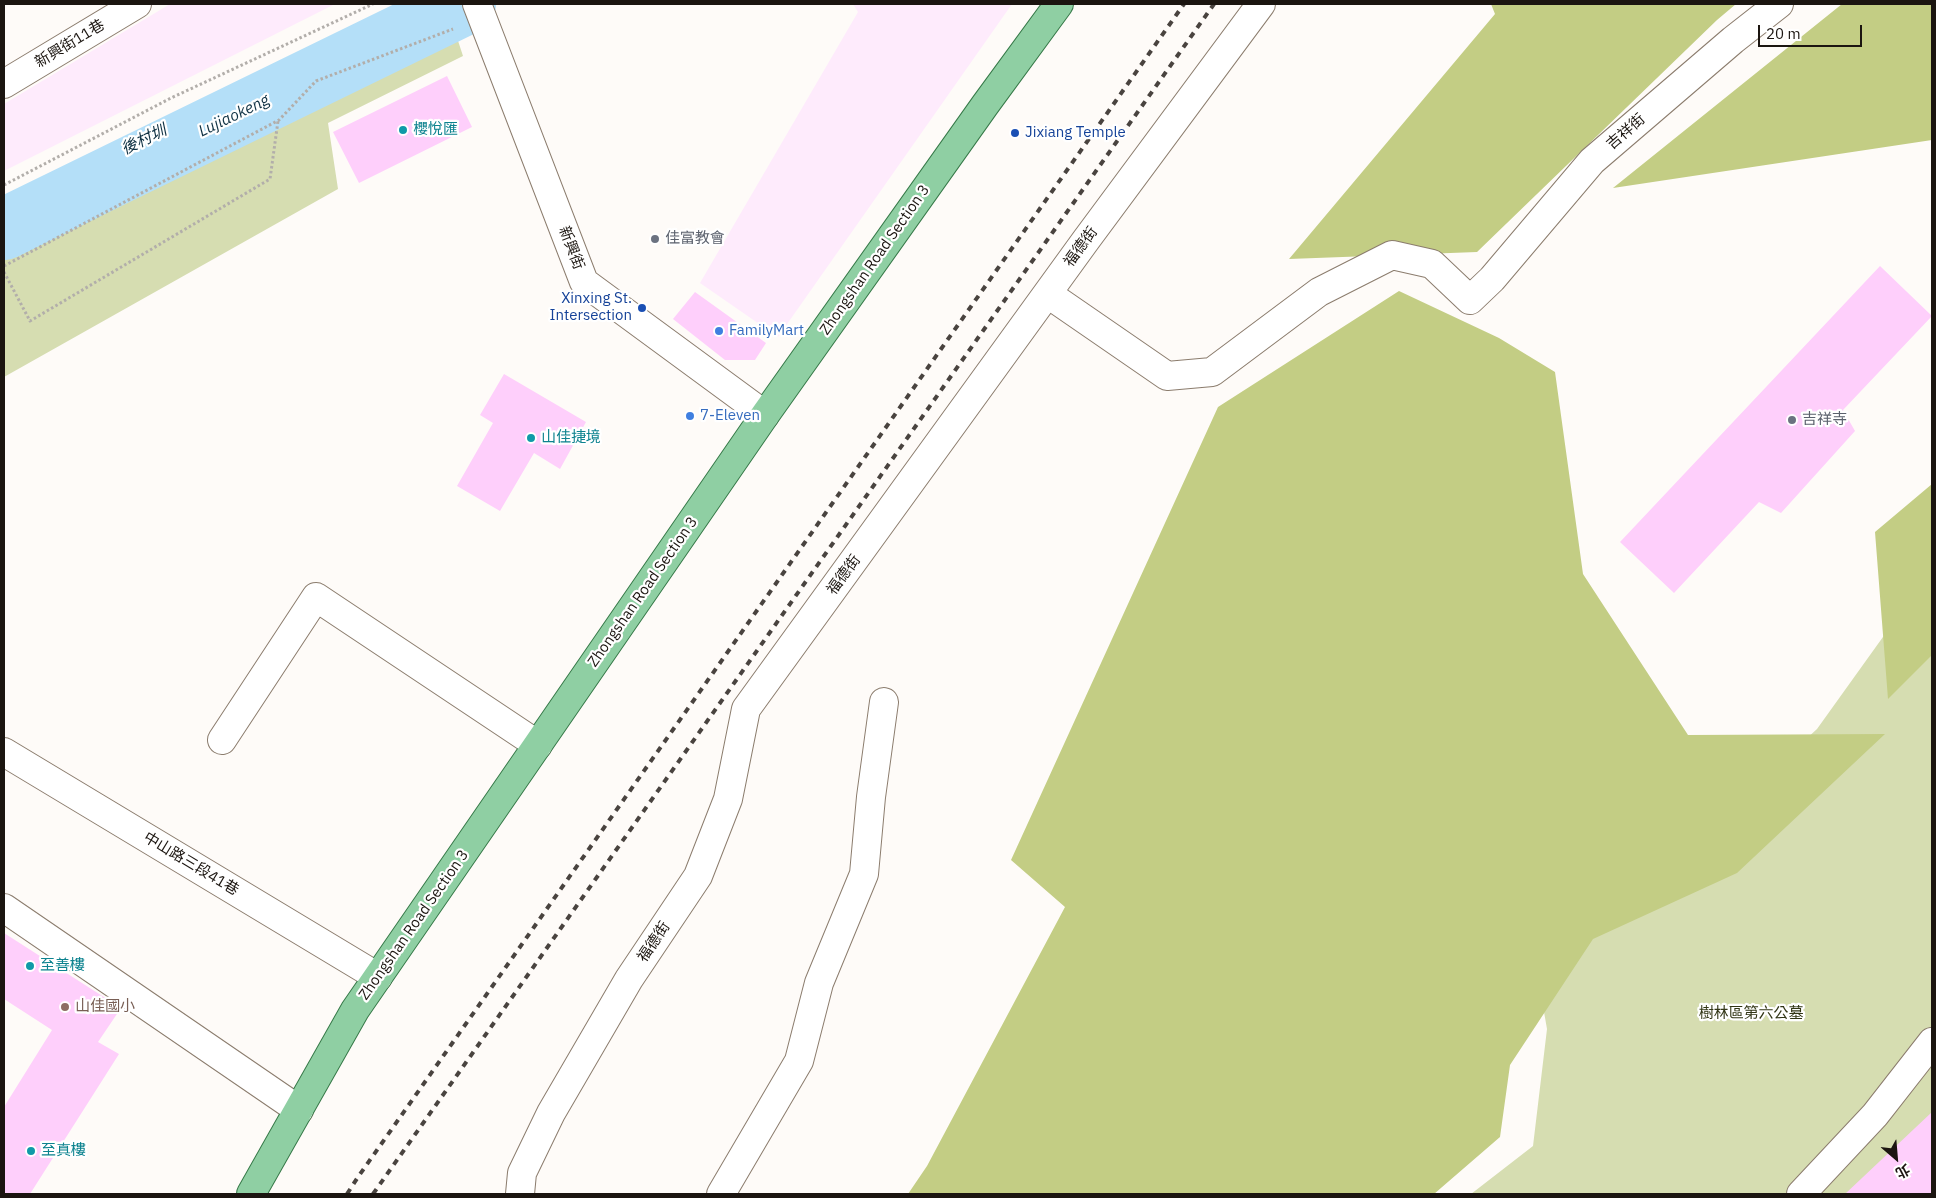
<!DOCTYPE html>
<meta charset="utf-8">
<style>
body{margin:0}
#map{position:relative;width:1936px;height:1198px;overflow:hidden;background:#fefbf8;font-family:"IBM Plex Sans","Noto Sans TC",sans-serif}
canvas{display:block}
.frame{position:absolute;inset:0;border:5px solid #1b1510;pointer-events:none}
.north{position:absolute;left:1871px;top:1133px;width:50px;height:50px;-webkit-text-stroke:4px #fff;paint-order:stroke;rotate:153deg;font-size:14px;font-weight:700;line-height:20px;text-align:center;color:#1b1510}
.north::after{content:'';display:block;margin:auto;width:18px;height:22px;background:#1b1510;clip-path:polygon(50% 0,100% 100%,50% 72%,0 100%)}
.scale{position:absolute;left:1758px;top:25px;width:104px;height:22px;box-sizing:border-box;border:2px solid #1b1510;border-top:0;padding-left:6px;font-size:15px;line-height:18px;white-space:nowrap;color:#1b1510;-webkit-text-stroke:4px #fff;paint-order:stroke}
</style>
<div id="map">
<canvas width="1936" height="1198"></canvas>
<div class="frame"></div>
<div class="north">北</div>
<div class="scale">20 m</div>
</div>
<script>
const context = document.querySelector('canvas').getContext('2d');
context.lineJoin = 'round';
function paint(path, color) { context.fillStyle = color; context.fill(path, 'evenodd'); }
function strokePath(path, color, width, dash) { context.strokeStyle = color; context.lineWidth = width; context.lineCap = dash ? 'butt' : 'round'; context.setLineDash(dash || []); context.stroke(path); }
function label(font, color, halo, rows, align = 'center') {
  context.font = font + ' "IBM Plex Sans","Noto Sans TC",sans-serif'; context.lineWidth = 4.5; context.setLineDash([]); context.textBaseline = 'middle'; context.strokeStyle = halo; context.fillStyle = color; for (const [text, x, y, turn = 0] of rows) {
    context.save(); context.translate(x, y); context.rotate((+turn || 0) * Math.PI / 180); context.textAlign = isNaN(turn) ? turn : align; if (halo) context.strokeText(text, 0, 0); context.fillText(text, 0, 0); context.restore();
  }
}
paint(new Path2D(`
 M170,4H335L4,171V104Z
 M853,4H1012L778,337L700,283L858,12Z`), '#feebfc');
paint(new Path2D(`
 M404,4H446L463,56L328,123L338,189L4,377V200Z
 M1932,584V1194H1471L1533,1146L1547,1029L1537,972L1711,826L1817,729L1898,616Z`), '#d6ddb1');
paint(new Path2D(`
 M1491,4H1736L1717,20L1477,252L1289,259L1495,14Z
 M1842,4H1932V140L1613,188Z
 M1399,291L1499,338L1555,372L1583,574L1688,735L1885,734L1737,873L1593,939L1510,1065L1500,1137L1434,1194H908L927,1166L1065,907L1011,860L1218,407Z
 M1932,484V655L1888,699L1875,532Z`), '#c3cd84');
strokePath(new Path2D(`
 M4,209L52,183L418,4`), '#b4dff8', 10);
strokePath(new Path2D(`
 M4,229L465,4`), '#b4dff8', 62);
paint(new Path2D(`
 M447,76L472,127L359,183L333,132Z
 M1880,266L1932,316L1843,410L1855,431L1781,513L1759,502L1674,593L1620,542Z
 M695,292L766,343L755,360H725L673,319Z
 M504,374L586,422L560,469L534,453L500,511L457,486L493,423L480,415Z
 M4,933L121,1008L98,1042L119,1054L30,1194H4V1107L52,1030L4,999Z
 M1932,1112V1194H1845Z`), '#fecffb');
const minor = new Path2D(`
 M477,4L584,282L765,415
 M4,84L137,4
 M1048,294L1167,376L1212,372L1319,292L1392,255L1432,264L1470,300L1492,279L1592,161L1733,40L1779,4
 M222,740L316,597L538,745
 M4,752L378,977
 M4,908L299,1110
 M520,1194L522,1173L551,1113L629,979L698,876L728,799L746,709L1086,240L1261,4
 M721,1194L799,1061L819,983L864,874L871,797L884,702
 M1801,1194L1875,1115L1932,1042`);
const major = new Path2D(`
 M251,1194L355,1010L765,415L985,105L1059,4`);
strokePath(minor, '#8b7c6d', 30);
strokePath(major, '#367948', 30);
strokePath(new Path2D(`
 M4,185L171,98L373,4
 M4,266L279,120L316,81L453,29
 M4,272L30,321L270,179L278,121`), '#b2aeaa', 3, [2.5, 2.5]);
strokePath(minor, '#fff', 28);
strokePath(major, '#8fcfa3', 28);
strokePath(new Path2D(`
 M347,1194L358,1177L1184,4
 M373,1194L1214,4`), '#49433f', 4, [6, 6]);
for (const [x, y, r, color] of [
 [403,130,5,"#0f9aa8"],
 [1015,133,5,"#1a4fb4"],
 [655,239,5,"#6b7280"],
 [642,308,5,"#1a4fb4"],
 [719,331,5,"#3f7fe0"],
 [690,416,5,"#3f7fe0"],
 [1792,420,5,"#6b7280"],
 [531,438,5,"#0f9aa8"],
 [30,966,5,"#0f9aa8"],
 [65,1007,5,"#8d6e63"],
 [31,1151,5,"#0f9aa8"]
]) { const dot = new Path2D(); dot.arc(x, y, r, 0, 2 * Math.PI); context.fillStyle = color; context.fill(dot); strokePath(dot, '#fff', 2); }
label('15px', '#1b1510', '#fff', [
 ["新興街11巷",70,44,-31],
 ["吉祥街",1626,132,-41],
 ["福德街",1081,247,-54],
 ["新興街",571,248,69],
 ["Zhongshan Road Section 3",875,260,-55],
 ["福德街",844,575,-54],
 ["Zhongshan Road Section 3",643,592,-55],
 ["中山路三段41巷",191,864,31],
 ["Zhongshan Road Section 3",414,925,-55],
 ["福德街",654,942,-56]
]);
label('15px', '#0d838f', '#fff', [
 ["櫻悅匯",413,130],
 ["山佳捷境",541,438],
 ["至善樓",40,966],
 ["至真樓",41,1151]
], 'left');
label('15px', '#164399', '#fff', [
 ["Jixiang Temple",1025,133],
 ["Xinxing St.",632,299,"right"],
 ["Intersection",632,316,"right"]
], 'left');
label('15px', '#5b616d', '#fff', [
 ["佳富教會",665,239],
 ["吉祥寺",1802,420]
], 'left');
label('15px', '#366cbe', '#fff', [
 ["FamilyMart",729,331],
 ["7-Eleven",700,416]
], 'left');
label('15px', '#785e54', '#fff', [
 ["山佳國小",75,1007]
], 'left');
label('15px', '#313515', '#fff', [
 ["樹林區第六公墓",1751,1014]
]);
label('italic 16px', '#103244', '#fff', [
 ["Lujiaokeng",234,116,-26],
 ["後村圳",144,140,-26]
]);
</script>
